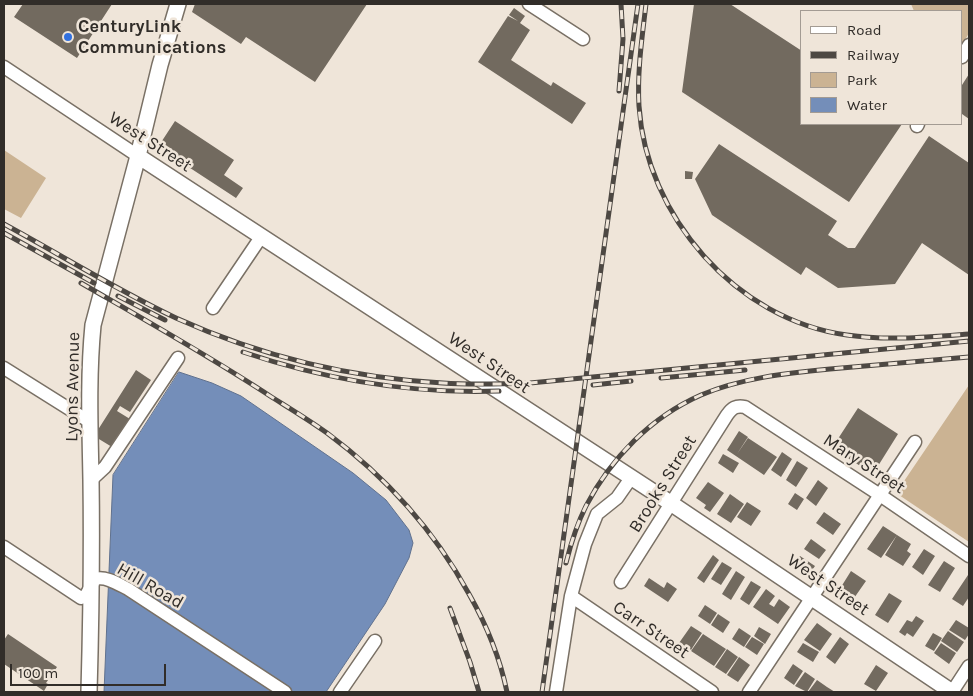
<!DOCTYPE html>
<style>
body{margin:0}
#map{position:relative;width:973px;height:696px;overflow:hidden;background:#efe5d9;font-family:Karla,sans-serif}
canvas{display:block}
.frame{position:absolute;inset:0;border:5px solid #312d29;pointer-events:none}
.legend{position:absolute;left:800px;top:10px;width:162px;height:115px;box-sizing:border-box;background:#efe5d9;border:1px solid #a39b93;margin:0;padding:6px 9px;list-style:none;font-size:15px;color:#312d29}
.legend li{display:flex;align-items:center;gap:10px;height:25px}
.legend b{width:25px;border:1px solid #a39b93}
.scale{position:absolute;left:10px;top:664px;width:156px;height:22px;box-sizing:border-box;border:2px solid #312d29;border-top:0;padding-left:6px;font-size:15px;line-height:18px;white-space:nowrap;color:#312d29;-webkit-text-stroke:4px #efe5d9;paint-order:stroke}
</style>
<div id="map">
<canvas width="973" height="696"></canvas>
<div class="frame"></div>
<ul class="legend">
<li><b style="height:6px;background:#fff"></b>Road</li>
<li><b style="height:6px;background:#4d4843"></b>Railway</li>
<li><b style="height:14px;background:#cbb393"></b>Park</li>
<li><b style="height:14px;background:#748eb9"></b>Water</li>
</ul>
<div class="scale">100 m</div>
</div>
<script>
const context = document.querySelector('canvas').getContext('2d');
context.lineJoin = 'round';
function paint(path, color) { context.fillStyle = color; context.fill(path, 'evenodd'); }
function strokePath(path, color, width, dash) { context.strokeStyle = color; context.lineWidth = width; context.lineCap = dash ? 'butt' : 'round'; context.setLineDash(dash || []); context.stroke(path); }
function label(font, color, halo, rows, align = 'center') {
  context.font = font + ' Karla,sans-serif'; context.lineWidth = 5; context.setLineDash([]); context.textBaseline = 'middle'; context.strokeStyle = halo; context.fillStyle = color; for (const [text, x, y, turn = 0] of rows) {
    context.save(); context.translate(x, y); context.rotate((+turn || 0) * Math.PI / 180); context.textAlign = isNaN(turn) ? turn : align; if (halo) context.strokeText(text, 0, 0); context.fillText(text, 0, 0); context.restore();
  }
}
paint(new Path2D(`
 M911,4H969V33L962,45V11H914Z
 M4,150L46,178L21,218L4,209Z
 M969,385V542L896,493Z`), '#cbb393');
const water = new Path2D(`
 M179,372L212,383L241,396L353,473L386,500L409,530L413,543L409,558L385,604L326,692H104L113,475Z`);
paint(water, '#748eb9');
strokePath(water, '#60718e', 1);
paint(new Path2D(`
 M23,4H112L77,58L14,17Z
 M195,4H367L315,82L246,37L241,44L192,12Z
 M694,4H730L802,51V124H902L849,202L682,92Z
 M514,8L525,16L520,23L530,30L511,60L551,86L553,82L586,103L572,124L478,62L508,16L518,21L509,15Z
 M969,74V119L962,114V85Z
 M175,121L234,160L224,175L243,188L236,198L158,147Z
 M929,136L969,163V275L922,243L895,284L838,288L806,267L801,275L712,215L695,179L719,144L837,221L828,235L848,248H855Z
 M685,171L693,172L692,179H685Z
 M136,370L151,380L130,412L120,406L117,411L130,419L112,447L94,436Z
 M858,408L898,434L873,474L832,448Z
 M739,431L748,437L737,454L748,438L777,457L764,475L727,450Z
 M782,452L792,459L781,477L771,470Z
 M723,454L739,463L733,473L718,463Z
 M797,461L808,468L796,487L786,480Z
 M818,480L828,488L816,506L806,498Z
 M708,482L724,493L710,512L704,508L706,505L696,498Z
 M795,493L804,499L797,510L788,504Z
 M730,494L744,504L731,523L717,514Z
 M747,502L761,511L751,526L737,517Z
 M824,512L841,524L833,535L816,523Z
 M883,526L897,535L881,558L867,549Z
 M897,535L911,544L907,551L911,554L903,566L885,555Z
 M811,539L826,550L819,559L804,549Z
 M924,549L935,556L923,575L912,567Z
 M713,555L719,560L704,583L697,578Z
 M800,556L815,566L808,576L793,566Z
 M944,561L955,568L940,592L928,585Z
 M722,562L732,568L721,585L711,579Z
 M736,571L745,577L731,600L722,594Z
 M851,571L866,581L852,601L846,597L849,593L841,587Z
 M968,575H969V597L963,606L952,599Z
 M649,578L664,588L667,582L677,589L668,602L644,586Z
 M751,581L761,587L749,605L740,599Z
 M766,589L775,596L769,604L774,607L779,599L790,607L778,624L753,607Z
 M889,593L902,601L888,623L875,615Z
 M705,605L717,613L710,624L698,616Z
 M718,614L730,622L723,633L711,625Z
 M916,616L924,621L913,637L907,633L905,636L899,632L907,620L912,622Z
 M956,620L969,628V634L965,640L949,630Z
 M817,623L832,634L820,651L804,640Z
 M691,626L702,633L691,650L679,643Z
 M759,627L771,634L765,644L754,636Z
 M739,628L751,636L744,647L732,639Z
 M948,631L964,642L957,652L941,641Z
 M933,633L942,638L934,651L925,646Z
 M8,634L57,667L46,683L48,684L44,691L4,664V640Z
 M703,634L726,649L714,666L691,651Z
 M752,637L764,644L757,655L745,647Z
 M840,637L849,644L835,664L826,657Z
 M803,643L819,652L813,662L797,652Z
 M941,643L956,653L949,664L934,653Z
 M727,649L738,657L726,674L715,667Z
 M739,657L750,665L738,682L727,675Z
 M793,664L803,671L794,685L784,678Z
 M876,665L888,673L876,691L864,684Z
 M805,672L815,679L807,692L795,686Z
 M817,680L827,687L835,692H808Z`), '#726a5f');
const minor = new Path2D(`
 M529,4L583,39
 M962,57L969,45
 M4,67L138,156
 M917,126L918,124
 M213,308L261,237
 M4,368L90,422
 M91,480L105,467L178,358
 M4,547L81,598L85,597L95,579C106,576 118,584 128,589L285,692
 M621,582L727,415C732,408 736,405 745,407L880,495L969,556
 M571,596L712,692
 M340,692L375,641
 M556,692L571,596L585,544L597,514L617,498L631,478
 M749,692L915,442
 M952,692L969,666`);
const tertiary = new Path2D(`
 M138,156L672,504L952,692
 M89,692C91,621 92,551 91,480C90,428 88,376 93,325L138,156L160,65L178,4`);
strokePath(minor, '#797065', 15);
strokePath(tertiary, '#797065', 18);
strokePath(minor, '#fff', 12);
strokePath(tertiary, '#fff', 15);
const rail = new Path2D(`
 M646,4C642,38 637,72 639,106C646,216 736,320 847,335C887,341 929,337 969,334
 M619,91L623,39L621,4
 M4,224C61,255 117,290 176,318C260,356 351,378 443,383C472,385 501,384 530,383L969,341
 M4,233L94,283
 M81,283C145,320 209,356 270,396C289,408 309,420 327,433C385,476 434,530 469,594C486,624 500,658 507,692
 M118,296L165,320
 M243,352C326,380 412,394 499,391
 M661,378L745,370
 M593,385L631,381
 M566,563C571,543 577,524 586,506C611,458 651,417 701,395C741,378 787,373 830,369C876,365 923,361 969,357
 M450,608L470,662L479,692
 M542,692L638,4`);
strokePath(rail, '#4d4843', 5);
strokePath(rail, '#efe5d9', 3, [9]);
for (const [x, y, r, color] of [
 [68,37,5,"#3271df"]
]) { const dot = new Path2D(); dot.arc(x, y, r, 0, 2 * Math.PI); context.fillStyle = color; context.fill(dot); strokePath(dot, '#efe5d9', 2); }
label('bold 18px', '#312d29', '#efe5d9', [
 ["CenturyLink",78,27],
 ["Communications",78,48]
], 'left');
label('18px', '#312d29', '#efe5d9', [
 ["West Street",150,142,33],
 ["West Street",489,363,34],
 ["Lyons Avenue",73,387,-89],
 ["Mary Street",864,464,33],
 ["Brooks Street",663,484,-58],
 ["West Street",828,585,34],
 ["Hill Road",150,586,30],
 ["Carr Street",651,630,34]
]);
</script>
